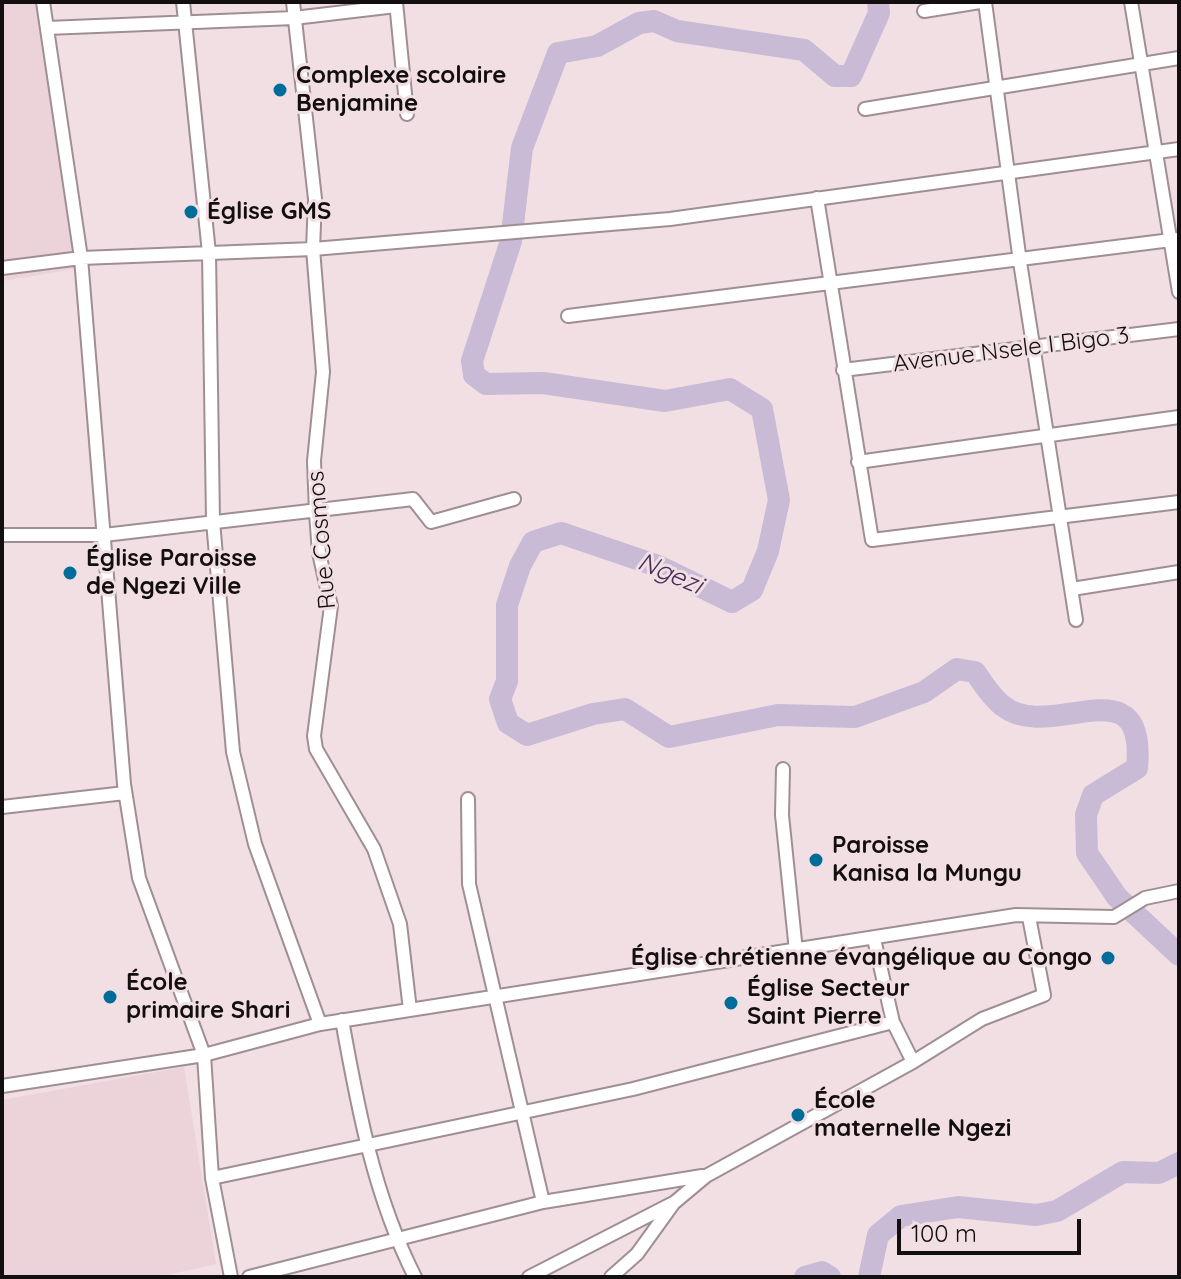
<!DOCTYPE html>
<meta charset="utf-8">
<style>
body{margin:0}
#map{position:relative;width:1181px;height:1279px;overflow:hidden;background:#f1dfe4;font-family:Quicksand,sans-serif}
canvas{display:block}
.frame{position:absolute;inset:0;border:4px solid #130e0f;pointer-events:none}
.scale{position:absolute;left:897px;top:1219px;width:184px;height:36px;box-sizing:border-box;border:4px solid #130e0f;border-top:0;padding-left:10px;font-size:24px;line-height:28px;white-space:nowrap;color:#130e0f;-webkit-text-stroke:6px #f1dfe4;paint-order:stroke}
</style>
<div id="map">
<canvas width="1181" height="1279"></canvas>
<div class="frame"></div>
<div class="scale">100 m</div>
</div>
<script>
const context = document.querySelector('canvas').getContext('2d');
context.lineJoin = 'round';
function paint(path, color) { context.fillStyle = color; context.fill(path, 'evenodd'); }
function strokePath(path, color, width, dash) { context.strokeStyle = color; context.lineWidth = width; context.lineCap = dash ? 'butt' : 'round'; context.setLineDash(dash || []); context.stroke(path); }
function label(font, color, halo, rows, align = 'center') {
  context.font = font + ' Quicksand,sans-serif'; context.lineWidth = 6; context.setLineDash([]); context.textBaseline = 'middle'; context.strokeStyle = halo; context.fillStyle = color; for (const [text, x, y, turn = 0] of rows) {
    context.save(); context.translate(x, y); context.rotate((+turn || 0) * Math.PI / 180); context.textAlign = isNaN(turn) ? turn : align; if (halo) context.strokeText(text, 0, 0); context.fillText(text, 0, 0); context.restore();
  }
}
paint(new Path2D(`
 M2,2H36L75,269L2,281Z
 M184,1067L216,1264L158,1277H2V1100Z`), '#ecd2d9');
strokePath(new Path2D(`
 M878,2L879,13L851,76H835L804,50L677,31L654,21L639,23L597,46L558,53L522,148L511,241L472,361L474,375L486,384L543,383L665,401L730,389L762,409L779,500L768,551L752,590L732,602L658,566L561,533L533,542L520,566L507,605V681L500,699L508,723L527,735L593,714L625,709L669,737L778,715L855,717L924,692L957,669L975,672C983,683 992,698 1003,706C1050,744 1147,660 1137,768L1093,795L1086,815L1087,853L1117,897L1179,955
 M805,1277L822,1272L830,1277
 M869,1277L878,1235L901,1216L958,1207L1036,1215L1057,1211L1123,1172L1159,1173L1179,1163`), '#c9bad6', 22);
const minor = new Path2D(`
 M43,2L81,258L124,784L139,878L204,1055L212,1178L231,1277
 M183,2L209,253L213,521L233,752L255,844L320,1024
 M293,2L315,199L313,249L323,372L314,461L316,513L319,553L331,606L314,736L316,749L374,849L400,924L410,1010
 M396,2L407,114
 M985,2L1020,262L1076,620
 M1131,2L1179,292
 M924,11L980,2
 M47,28L294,18L396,6
 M865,109L1179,58
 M817,198L872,540L1179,502
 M2,268L81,258L313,249L670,219L1179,149
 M568,316L1179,239
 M843,370L1179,329
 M858,462L1179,417
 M2,535H104L413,499L431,522L514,499
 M1072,589L1179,572
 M783,769L782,815L796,951
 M468,799L469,884L543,1202
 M2,807L125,793
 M874,939L893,1022L913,1062
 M342,1020C358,1109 374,1196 415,1277
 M2,1086L204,1055L320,1024L1016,915L1114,917L1145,898L1179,891
 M212,1178L633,1089L893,1022
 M249,1277L543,1202L702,1176
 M529,1277L675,1202L706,1176L913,1062L982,1019L1044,995L1029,917
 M611,1277L637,1254L673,1204`);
strokePath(minor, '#9f8f93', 16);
strokePath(minor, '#fff', 12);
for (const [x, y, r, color] of [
 [280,90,8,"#006c99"],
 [191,212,8,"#006c99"],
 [70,573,8,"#006c99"],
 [816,860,8,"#006c99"],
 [1108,958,8,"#006c99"],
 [110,997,8,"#006c99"],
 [731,1003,8,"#006c99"],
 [798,1115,8,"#006c99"]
]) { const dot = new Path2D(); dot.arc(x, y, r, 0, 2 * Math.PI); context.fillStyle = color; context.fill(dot); strokePath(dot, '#f1dfe4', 3); }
label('bold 24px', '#130e0f', '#f1dfe4', [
 ["Complexe scolaire",296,76],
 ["Benjamine",296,104],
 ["Église GMS",207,212],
 ["Église Paroisse",86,559],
 ["de Ngezi Ville",86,587],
 ["Paroisse",832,846],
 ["Kanisa la Mungu",832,874],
 ["Église chrétienne évangélique au Congo",1092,958,"right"],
 ["École",126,983],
 ["primaire Shari",126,1011],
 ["Église Secteur",747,989],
 ["Saint Pierre",747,1017],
 ["École",814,1101],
 ["maternelle Ngezi",814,1129]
], 'left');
label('24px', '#130e0f', '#f1dfe4', [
 ["Avenue Nsele I Bigo 3",1011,350,-7],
 ["Rue Cosmos",322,540,-95]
]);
label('italic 26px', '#472f58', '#f1dfe4', [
 ["Ngezi",670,574,23]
]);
</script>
